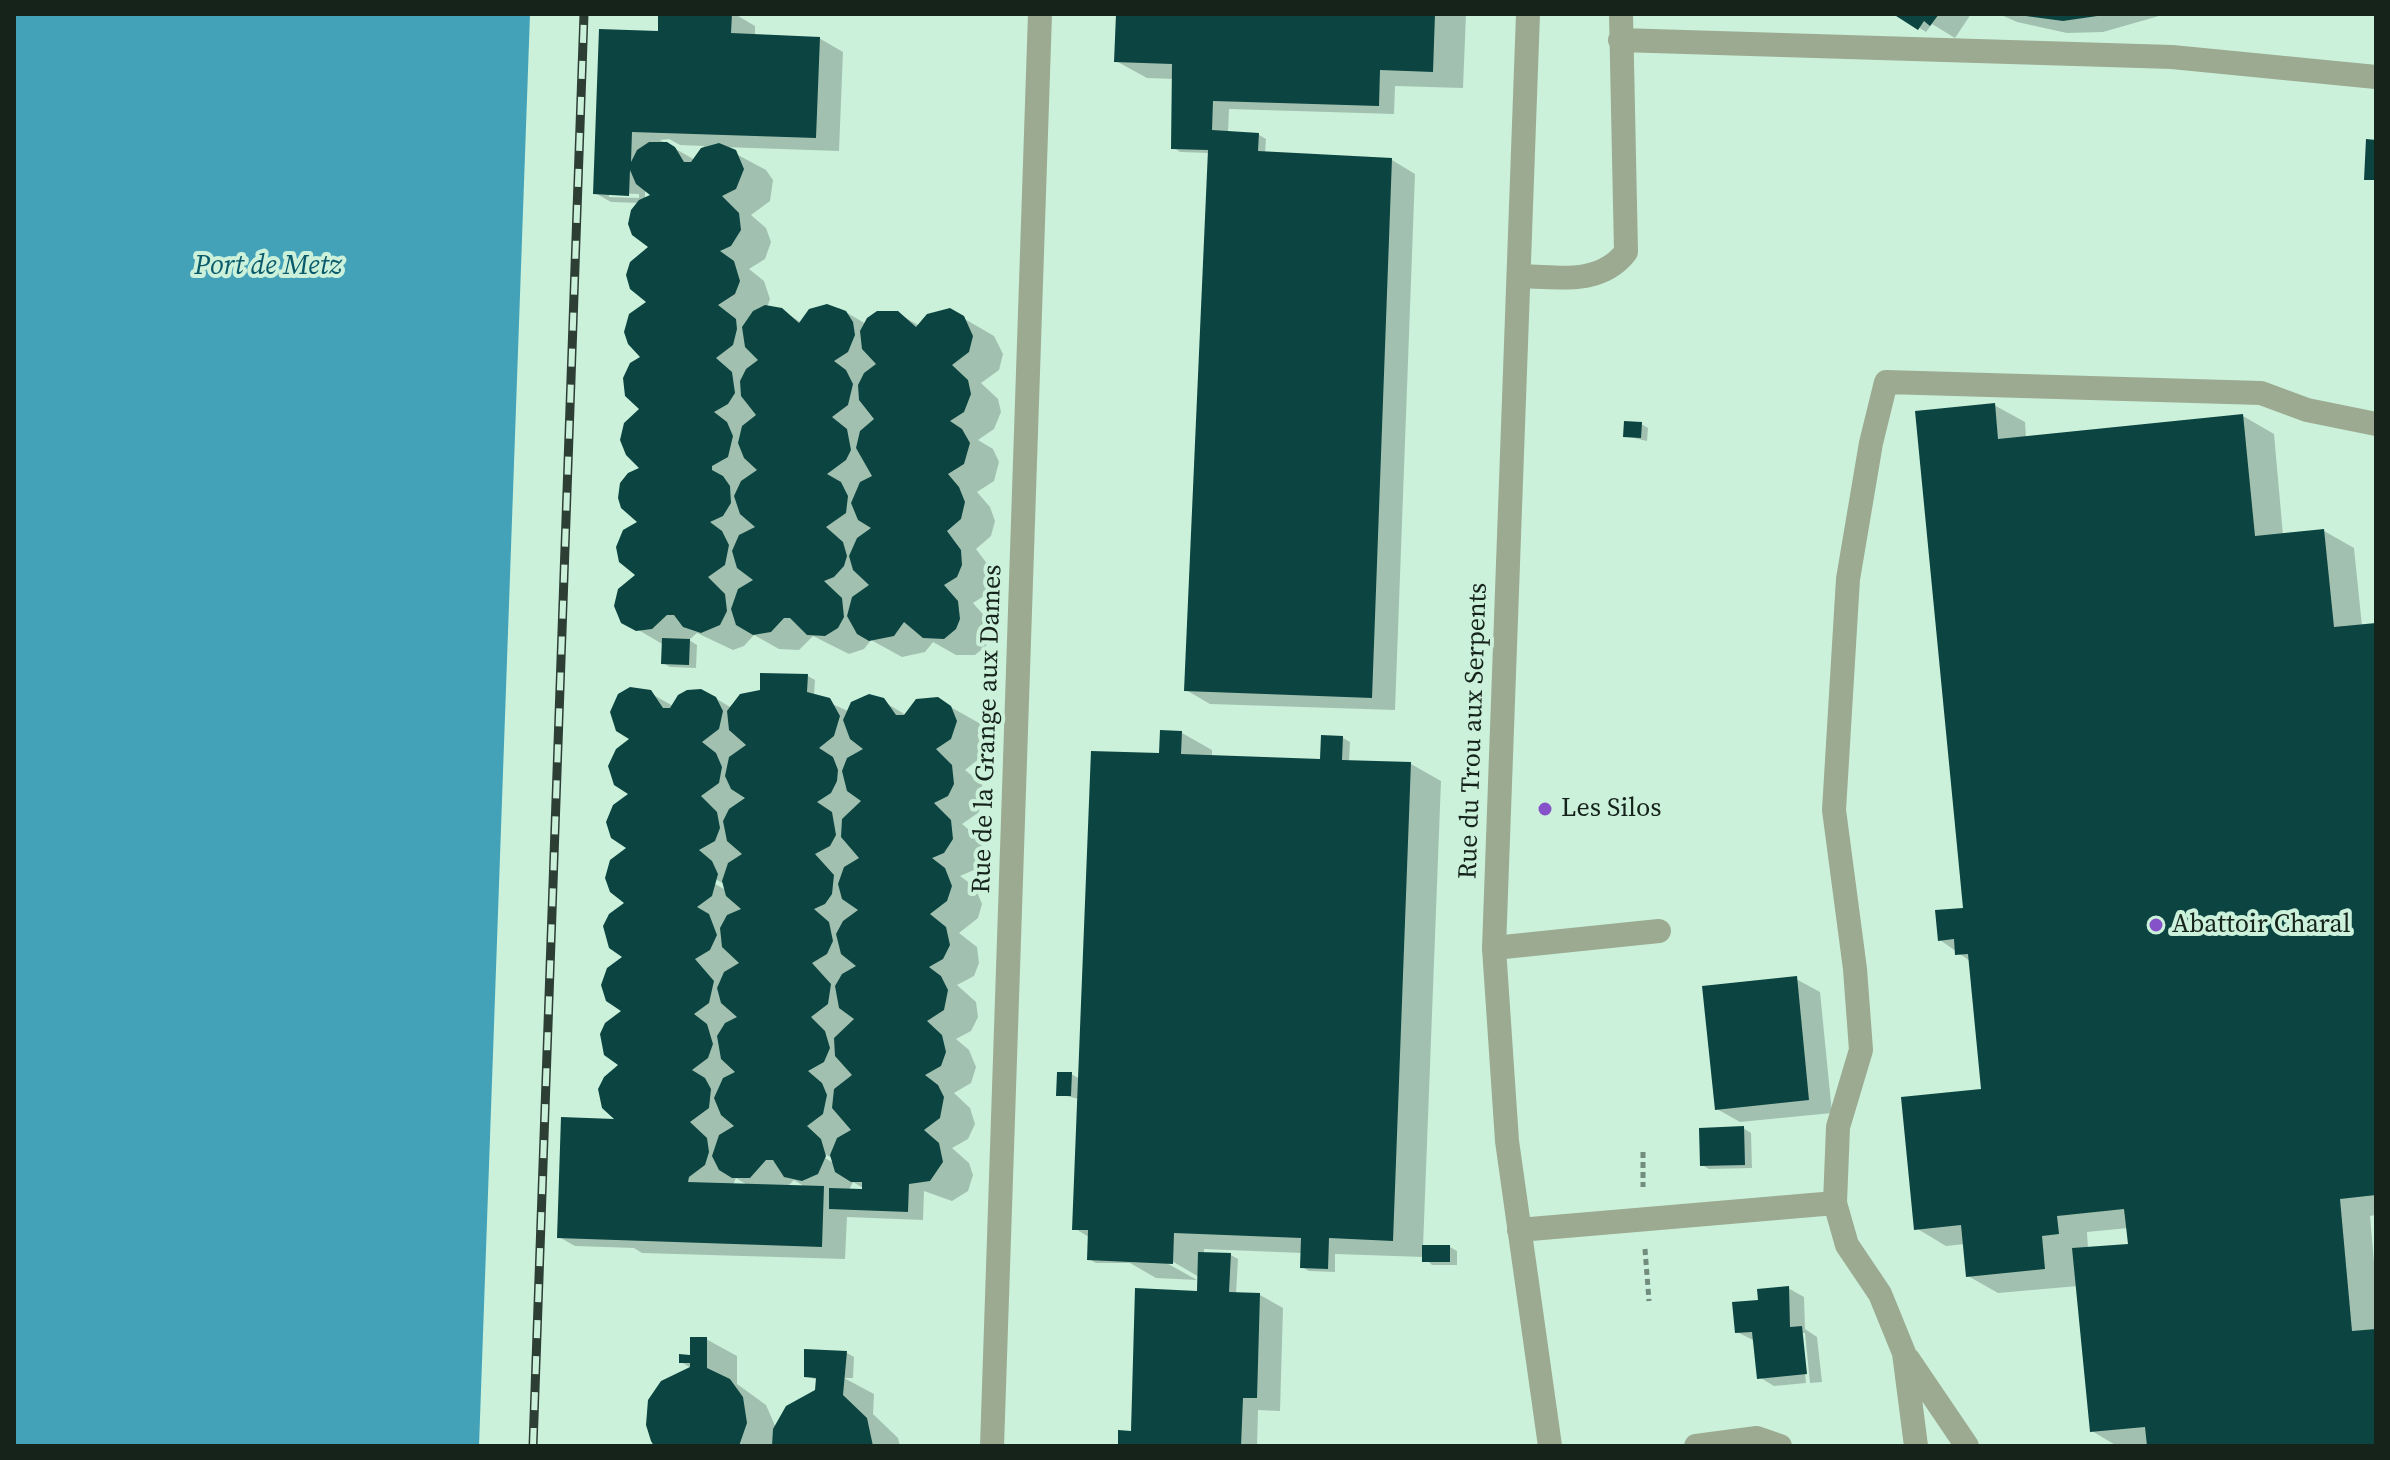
<!DOCTYPE html>
<style>
body{margin:0}
#map{position:relative;width:2390px;height:1460px;overflow:hidden;background:#cbf1db;font-family:"Source Serif 4",serif}
canvas{display:block}
.frame{position:absolute;inset:0;border:16px solid #15231b;pointer-events:none}
</style>
<div id="map">
<canvas width="2390" height="1460"></canvas>
<div class="frame"></div>
</div>
<script>
const context = document.querySelector('canvas').getContext('2d');
context.lineJoin = 'round';
function paint(path, color) { context.fillStyle = color; context.fill(path, 'evenodd'); }
function strokePath(path, color, width, dash) { context.strokeStyle = color; context.lineWidth = width; context.lineCap = dash ? 'butt' : 'round'; context.setLineDash(dash || []); context.stroke(path); }
function label(font, color, halo, rows, align = 'center') {
  context.font = font + ' "Source Serif 4",serif'; context.lineWidth = 8; context.setLineDash([]); context.textBaseline = 'middle'; context.strokeStyle = halo; context.fillStyle = color; for (const [text, x, y, turn = 0] of rows) {
    context.save(); context.translate(x, y); context.rotate((+turn || 0) * Math.PI / 180); context.textAlign = isNaN(turn) ? turn : align; if (halo) context.strokeText(text, 0, 0); context.fillText(text, 0, 0); context.restore();
  }
}
paint(new Path2D(`
 M14,14H530L479,1446H14Z`), '#43a1b8');
paint(new Path2D(`
 M660,14H735L755,26V36L819,38L843,52L839,151L723,147L766,170L773,180L770,201L751,215L766,228L771,242L765,259L749,269L764,281L770,299L767,308L781,310L802,323L839,308L866,324L897,313L920,326L963,318L994,336L1003,354L999,370L981,383L998,399L1001,412L994,429L978,440L993,449L999,462L994,481L977,492L990,507L995,521L991,536L976,549L991,569L992,583L987,594L973,603L988,620L990,637L986,646L975,655H956L933,642L925,652L902,657L871,640L864,649L849,654L813,636L799,650L779,649L754,635L744,646L733,650L697,633L689,640L697,645L696,668L670,667L663,663L664,645L623,621L639,575L642,409L651,247L641,203L611,202L595,193L660,33ZM669,139L680,145L704,146L695,160L660,140ZM645,189L653,195L645,201ZM609,193L639,194V198L609,197Z
 M1118,14H1466L1463,88L1395,86L1394,114L1229,109L1228,134L1259,135L1266,139L1265,154L1392,160L1415,174L1395,710L1210,704L1186,690L1210,153L1180,152L1173,147L1174,79L1147,78L1116,61Z
 M1897,14H1971L1955,38L1932,24L1926,32Z
 M1999,14H2166L2103,32L2067,33L2017,22Z
 M1994,405L2025,422L2026,438L2243,416L2274,434L2283,535L2324,531L2354,548L2362,626L2376,625V1215L2370,1216L2376,1285V1446H2117L2092,1431L2078,1286L1998,1293L1968,1276L1965,1244L1946,1246L1916,1228L1983,1091L1970,961L1940,940L1965,909ZM2128,1228L2130,1246L2088,1249L2087,1232Z
 M1641,424L1648,428L1647,441L1625,436Z
 M808,676L815,680L814,696L848,711L876,697L906,715L947,705L979,723L986,735L987,745L979,759L965,770L982,784L984,802L978,813L962,824L981,840L983,857L974,870L960,876L975,887L982,904L978,918L959,933L977,947L979,963L974,976L957,985L976,1002L978,1017L971,1031L956,1039L969,1050L976,1067L971,1083L954,1093L970,1108L975,1124L968,1139L952,1148L969,1163L973,1175L968,1191L952,1201L924,1191L923,1220L847,1217L845,1259L642,1253L634,1248L575,1246L559,1237L622,1124L624,1014L608,1000L626,956L633,742L643,689L673,706L704,691L730,707L741,696ZM710,876L724,884V889L708,880ZM818,1150L832,1158V1162L816,1153ZM736,1178L749,1186L733,1185ZM794,1180L807,1188L787,1187ZM853,1182L868,1191L849,1190Z
 M1182,733L1212,750V757L1328,761L1343,738L1350,742L1349,762L1411,764L1441,781L1423,1247H1450L1457,1251V1265H1432L1424,1257L1335,1254V1272L1309,1271L1302,1267V1253L1204,1249V1254L1231,1255L1238,1259L1236,1294L1260,1295L1283,1308L1280,1411L1258,1410L1257,1446H1120L1133,1433L1199,1293V1277L1165,1257L1163,1261L1197,1280L1156,1278L1130,1263H1096L1089,1259V1237L1074,1228L1079,1099L1058,1094L1071,1074L1080,1079L1161,755Z
 M1796,979L1820,992L1832,1113L1740,1122L1717,1109Z
 M1743,1128L1751,1133L1752,1168L1709,1169L1702,1165Z
 M1788,1288L1804,1297L1805,1329L1817,1337L1822,1382L1810,1383L1805,1333H1801L1806,1383L1774,1386L1759,1377L1755,1341L1737,1332L1761,1302Z
 M706,1339L737,1356V1384L766,1405L776,1428L817,1392L818,1380L806,1376L847,1353L854,1357L853,1378H844L874,1394L873,1414L898,1438L900,1446H657L691,1368L681,1362L692,1357Z`), '#0003');
paint(new Path2D(`
 M658,14H732L731,33L820,37L816,138L632,132L631,162L637,150L649,142H667L675,147L684,162H691L701,148L719,143L736,150L744,169L736,189L722,196L739,213L741,230L731,246L720,251L734,261L740,281L735,294L718,305L736,319L737,329L733,345L716,358L732,372L735,393L728,404L714,412L727,422L733,436L728,457L712,466V470L723,476L730,486L731,503L723,516L710,522L722,531L729,545L725,565L708,577L725,594L727,611L720,625L701,633L683,627L674,615H667L652,629L636,631L621,623L614,606L618,589L635,575L619,562L616,547L623,530L637,522L621,508L618,498L620,483L628,473L639,468L626,455L620,440L624,423L639,409L625,396L623,378L630,363L640,357L628,344L624,332L629,314L646,302L630,289L626,275L630,262L648,247L632,235L628,224L631,210L639,200L650,195L636,184L630,170L629,196L593,194L599,29L658,31Z
 M1116,14H1435L1433,72L1380,70L1379,106L1213,101L1212,130L1259,133L1258,151L1392,158L1372,698L1184,691L1208,150L1171,149L1172,64L1114,62Z
 M1893,14H1939L1930,26L1924,21L1918,30Z
 M2011,14H2104V15L2063,21Z
 M2366,139L2376,140V180H2364Z
 M827,304L846,311L853,322L855,335L848,352L834,361L846,370L853,384L848,405L832,417L847,429L851,450L846,460L827,474L841,482L848,496L846,513L826,527L843,542L847,556L844,566L834,577L824,581L842,598L844,617L838,628L825,636L807,635L790,618H784L771,632L753,635L736,625L731,609L738,589L753,580L737,568L732,551L739,535L755,527L740,514L734,496L741,481L757,470L744,458L738,443L742,426L756,415L741,396L740,381L746,369L758,360L745,347L742,327L753,311L765,305L782,308L799,323L809,309Z
 M950,308L964,316L973,336L969,352L952,365L968,380L971,394L964,412L950,421L962,429L970,443L964,464L948,474L959,487L965,502L961,519L947,531L961,550L962,565L957,577L944,585L958,601L960,619L956,629L944,639L923,638L904,622L894,636L869,641L857,634L847,616L852,597L869,585L853,570L849,556L857,538L871,528L858,520L851,503L860,482L872,476L856,448L860,431L874,419L859,400L858,385L864,373L876,364L862,349L860,331L867,318L877,311H898L916,327L927,314Z
 M1995,403L1998,439L2243,414L2255,536L2324,529L2334,627L2376,623V1195L2340,1199L2352,1331L2376,1329V1446H2147L2145,1427L2090,1432L2072,1248L2128,1244L2124,1209L2057,1216L2059,1234L2042,1236L2045,1269L1966,1277L1961,1225L1914,1230L1901,1097L1981,1089L1968,954L1955,955L1954,939L1938,941L1935,910L1963,908L1915,411Z
 M1624,421L1642,422L1641,438L1623,437Z
 M662,638L690,639L689,665L661,664Z
 M760,673L808,674L807,692L830,698L840,716L834,736L819,748L833,757L838,770L837,781L831,793L817,802L832,812L836,835L830,846L815,854L834,875L832,894L825,904L814,909L829,922L833,941L827,954L812,963L831,984L828,1004L811,1017L825,1031L830,1048L824,1062L808,1071L822,1083L827,1095L823,1114L807,1126L821,1139L826,1156L818,1174L802,1181L784,1177L773,1160H766L750,1178H732L719,1170L712,1156L719,1135L734,1126L721,1115L714,1098L723,1078L735,1072L721,1059L717,1036L725,1023L737,1017L721,1003L717,988L724,972L739,963L722,947L720,928L727,915L741,909L726,896L722,881L728,863L742,854L727,841L723,821L729,809L745,798L731,789L725,776L729,757L746,745L729,730L727,711L740,694L760,690Z
 M630,687L651,690L663,708H670L678,695L687,690L701,689L716,697L723,711L719,729L702,742L716,753L722,767L719,783L701,796L717,812L720,828L715,841L699,850L712,861L718,874L712,896L697,907L709,914L717,935L710,950L695,959L714,981L709,1003L694,1014L707,1024L713,1044L708,1058L692,1070L705,1078L711,1089L709,1108L690,1122L707,1138L709,1152L705,1165L689,1177L688,1182L824,1186L822,1247L557,1238L561,1117L614,1119L602,1108L598,1089L604,1077L618,1065L604,1055L600,1034L605,1023L621,1011L606,1001L601,985L607,968L622,957L609,948L603,926L609,914L624,903L610,892L605,878L610,860L626,848L611,838L606,822L613,805L628,794L614,785L608,766L616,749L629,739L616,731L610,712L618,694Z
 M869,694L884,698L896,715H904L916,699L938,697L951,706L957,721L951,739L936,749L952,765L954,784L948,796L934,803L951,820L953,839L944,853L932,858L945,868L952,886L947,901L930,914L946,927L950,945L943,959L929,967L941,976L948,990L944,1010L927,1021L942,1035L946,1052L941,1066L925,1075L938,1085L944,1097L940,1118L924,1130L939,1143L943,1162L930,1181L909,1184L908,1212L829,1209V1188L862,1189V1182H851L835,1172L830,1155L837,1138L851,1130L832,1108L834,1089L852,1075L835,1056L834,1038L854,1019L839,1008L835,986L842,974L856,966L841,954L836,934L843,921L858,910L842,899L838,884L844,867L859,858L841,837L842,819L861,801L847,791L842,771L847,758L863,749L850,739L843,720L851,702Z
 M1160,730L1182,731L1181,754L1320,759L1321,735L1343,736L1342,760L1411,762L1393,1241L1329,1238L1328,1269L1300,1268L1301,1238L1174,1233L1173,1264L1087,1260L1088,1230H1072L1091,751L1159,753Z
 M1797,976L1809,1100L1715,1110L1702,986Z
 M1057,1072H1072L1071,1096H1056Z
 M1744,1126L1745,1165L1700,1166L1699,1128Z
 M1422,1245H1450V1262H1422Z
 M1198,1252L1231,1253L1229,1292L1260,1293L1257,1398H1243L1241,1446H1118V1430L1131,1431L1135,1288L1197,1291Z
 M1789,1286L1790,1327L1802,1326L1807,1374L1757,1379L1752,1332L1735,1333L1732,1302L1758,1300L1757,1289Z
 M690,1337H707V1368L730,1379L743,1397L747,1423L739,1446H654L651,1441L646,1425L648,1400L661,1381L690,1367V1363H679V1354L690,1355Z
 M804,1349L847,1351L843,1395L867,1418L873,1446H772L773,1429L786,1406L815,1390L816,1378L804,1377Z`), '#0c4441');
strokePath(new Path2D(`
 M1643,1152V1187
 M1645,1249L1649,1301`), '#728c7d', 5, [6, 4]);
strokePath(new Path2D(`
 M1620,40L2172,57L2376,77
 M1519,276C1556,277 1600,286 1626,252L1621,14
 M1494,948L1659,931
 M1519,1230L1835,1203
 M1908,1359L1967,1446
 M1696,1446L1757,1438L1780,1446
 M1916,1446L1904,1353L1880,1294L1847,1245L1835,1203L1838,1127L1861,1050L1855,969L1834,810L1848,579L1871,443L1886,382L2261,393L2307,410L2376,424`), '#9baa90', 24);
strokePath(new Path2D(`
 M992,1446L1040,14`), '#9baa90', 24);
strokePath(new Path2D(`
 M1528,14L1494,948L1507,1141L1550,1446`), '#9baa90', 24);
const rail = new Path2D(`
 M533,1446L584,14`);
strokePath(rail, '#2d3e35', 9);
strokePath(rail, '#cbf1db', 6, [18]);
for (const [x, y, r, color] of [
 [1545,809,8,"#8652ca"],
 [2156,925,8,"#8652ca"]
]) { const dot = new Path2D(); dot.arc(x, y, r, 0, 2 * Math.PI); context.fillStyle = color; context.fill(dot); strokePath(dot, '#cbf1db', 3); }
label('26px', '#15231b', '#cbf1db', [
 ["Rue de la Grange aux Dames",988,729,-88],
 ["Rue du Trou aux Serpents",1474,731,-88]
]);
label('26px', '#15231b', '#cbf1db', [
 ["Les Silos",1561,809],
 ["Abattoir Charal",2172,925]
], 'left');
label('italic 28px', '#095a6a', '#cbf1db', [
 ["Port de Metz",268,267]
]);
</script>
